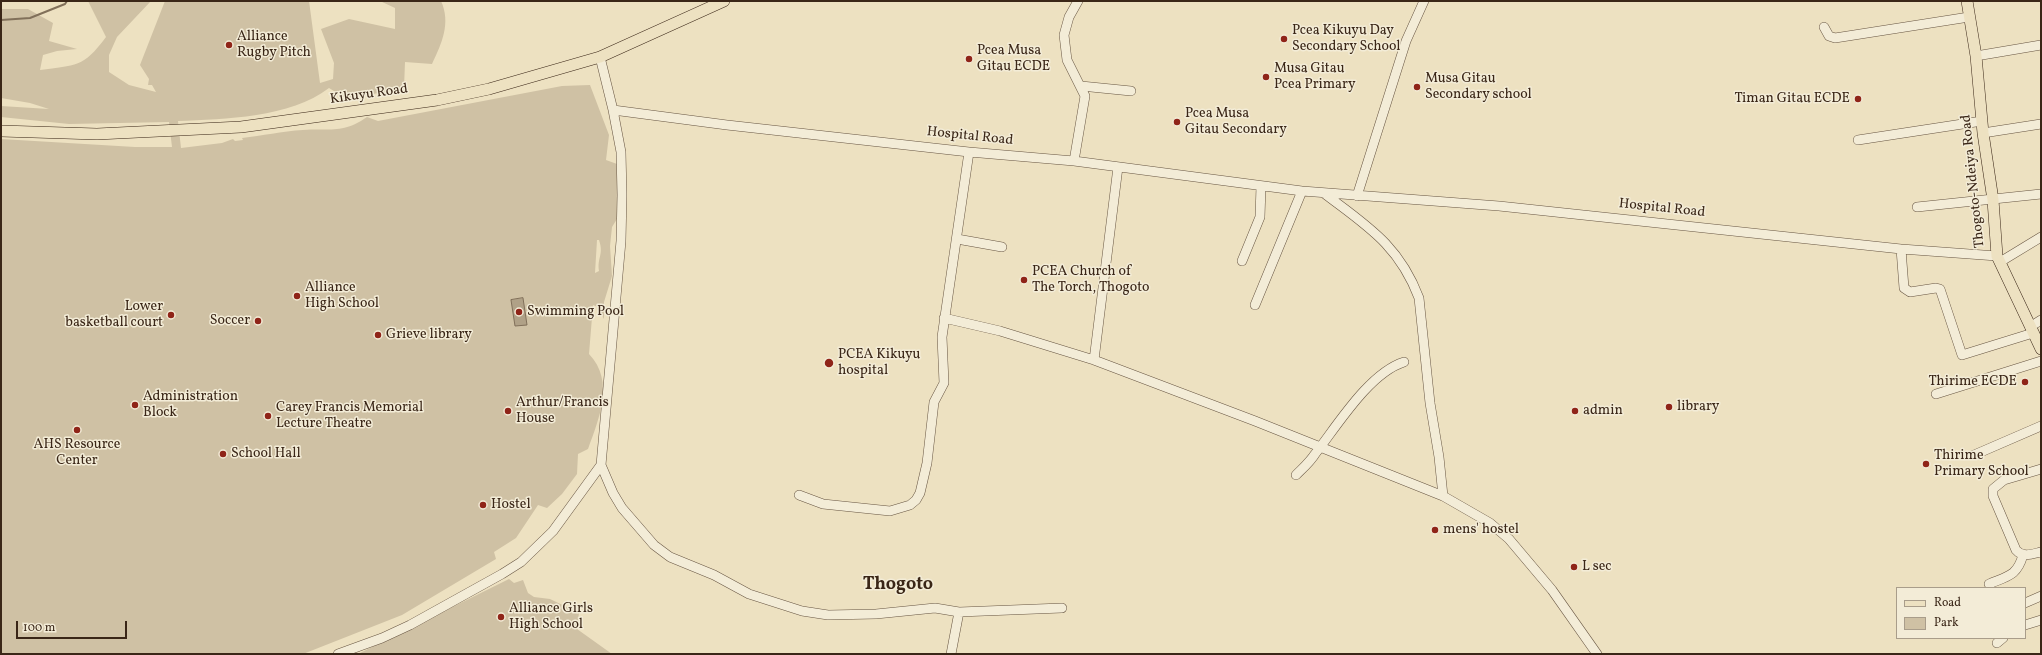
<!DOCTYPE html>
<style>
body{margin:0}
#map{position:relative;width:2042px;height:655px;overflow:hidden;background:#ede1c1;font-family:Vollkorn,serif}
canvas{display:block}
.frame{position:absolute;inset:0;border:2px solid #3a2617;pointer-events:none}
.legend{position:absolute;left:1896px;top:587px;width:130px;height:52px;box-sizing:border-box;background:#f3ecd7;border:1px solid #a99d8a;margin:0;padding:5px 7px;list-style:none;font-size:12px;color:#3a2617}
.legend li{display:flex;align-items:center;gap:8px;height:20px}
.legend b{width:20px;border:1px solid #a99d8a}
.scale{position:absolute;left:16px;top:621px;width:111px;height:18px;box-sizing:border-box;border:2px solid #3a2617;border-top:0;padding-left:5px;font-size:12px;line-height:14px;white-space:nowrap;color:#3a2617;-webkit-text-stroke:3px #f3ecd7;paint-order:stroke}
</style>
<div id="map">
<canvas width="2042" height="655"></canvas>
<div class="frame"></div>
<ul class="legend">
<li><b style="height:5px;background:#ede1c1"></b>Road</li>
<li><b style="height:11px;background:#cfc1a4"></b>Park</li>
</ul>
<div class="scale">100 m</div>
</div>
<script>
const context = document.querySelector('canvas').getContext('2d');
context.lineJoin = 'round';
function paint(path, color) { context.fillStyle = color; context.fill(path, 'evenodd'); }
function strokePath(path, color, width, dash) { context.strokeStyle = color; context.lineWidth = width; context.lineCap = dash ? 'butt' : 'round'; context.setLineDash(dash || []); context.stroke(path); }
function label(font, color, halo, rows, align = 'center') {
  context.font = font + ' Vollkorn,serif'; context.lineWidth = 3; context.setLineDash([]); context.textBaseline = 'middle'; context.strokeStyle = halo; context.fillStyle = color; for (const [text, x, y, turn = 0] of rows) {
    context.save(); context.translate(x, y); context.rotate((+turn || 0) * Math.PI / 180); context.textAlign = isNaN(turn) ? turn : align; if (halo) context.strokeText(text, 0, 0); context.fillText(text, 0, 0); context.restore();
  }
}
paint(new Path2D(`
 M88,1H151L117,37L109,55V72L129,85L156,92L152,85H148L149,79L140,65L165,1H309L320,83L333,79L334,63L321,29L349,19L395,29V8L380,1H441C451,23 442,43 432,64L405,62L404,88L347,99L329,88C290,118 225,119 178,121L181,148L222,143L233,139L235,141L243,140L242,138C262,136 282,131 303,130C329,128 343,134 367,117L378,121L562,86L590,85L609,135L606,160L617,164V219L612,227L610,246L612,276L604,302V319L598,307L593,305L589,354C615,381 599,419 588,449L578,454L577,474L562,494L547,508L538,505L516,538L494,552L496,559L402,615L303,654H1V139L135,147H172L169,122L69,124L1,117V106L49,109L30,103L1,98V9H28L53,23L49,41L77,49L57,51L43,55L40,70C76,65 83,68 106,37ZM597,240H599C604,255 597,257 599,271L595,273Z
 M509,579L514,583L523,580L528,593L534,597L550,599L579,613L577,629L612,654H358Z`), '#cfc1a4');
const water = new Path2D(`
 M523,298L527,325L515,326L511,300Z`);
paint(water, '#b0a187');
strokePath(water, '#81705a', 1);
strokePath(new Path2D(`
 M1,20L30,18L65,4L67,1`), '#81705a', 2);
const minor = new Path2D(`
 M1824,27L1829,36L1835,38L1969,17
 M1976,56L2041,45
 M1081,86L1131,91
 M613,110L727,125L969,152L1074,161L1302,191L1499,206L1901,249L1997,256
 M1983,133L2041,124
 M1858,140L1982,121
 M1074,161L1085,96L1067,60L1064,35L1069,17L1078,1
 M1325,194C1367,226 1399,245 1419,298L1430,403L1439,457L1443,496
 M1357,196L1406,41L1424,1
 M1917,207L2041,194
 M957,239L1002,247
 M1901,249L1904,288L1910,292L1936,288L1940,289L1962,355L2033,333
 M1242,261L1260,217L1261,186
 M2000,262L2041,237
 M1255,305L1302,191
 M944,318L1000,331L1094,360L1255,421L1443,496L1490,523L1509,539L1552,590L1597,654
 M2030,327L2041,320
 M1094,360L1118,167
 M1936,394L2041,361
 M1974,455L2041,426
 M601,465L613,493L622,508L654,545L670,557L714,575L749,594L802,611L828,615L876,614L935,608L959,612
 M2041,469L2004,480L1993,489V496L2016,550C2023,558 2032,554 2041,552
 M1296,475C1303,468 1310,462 1315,454C1337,426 1369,373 1404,362
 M799,495L823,504L890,511L910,505L916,500L920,493L927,463L934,402L944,383L942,337L969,152
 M1989,584C2008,576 2017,576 2023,555
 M2025,603L2041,596
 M2025,625L2041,620
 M1997,643L2003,638
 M338,654L382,638L410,625L502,574L521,562L553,531L601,465L621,241L622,195L621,152L613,110L600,57
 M951,654L959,612L1062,608`);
const major = new Path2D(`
 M1967,1L1976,56L1983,133L1993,200L1997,256L2041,349
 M1,131L97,134L241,127L437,100L489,89L600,57L724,1`);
strokePath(minor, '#675542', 10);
strokePath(major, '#3a2617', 12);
strokePath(minor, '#f3ecd7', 9);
strokePath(major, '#ede1c1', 11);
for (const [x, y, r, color] of [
 [1284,39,4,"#8f2418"],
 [229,45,4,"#8f2418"],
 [969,59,4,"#8f2418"],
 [1266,77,4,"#8f2418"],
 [1417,87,4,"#8f2418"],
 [1858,99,4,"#8f2418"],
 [1177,122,4,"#8f2418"],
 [1024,280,4,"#8f2418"],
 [297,296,4,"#8f2418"],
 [519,312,4,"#8f2418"],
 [171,315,4,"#8f2418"],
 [258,321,4,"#8f2418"],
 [378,335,4,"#8f2418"],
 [829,363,5,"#8f2418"],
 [2025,382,4,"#8f2418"],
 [135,405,4,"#8f2418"],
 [1669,407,4,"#8f2418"],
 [508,411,4,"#8f2418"],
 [1575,411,4,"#8f2418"],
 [268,416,4,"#8f2418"],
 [77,430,4,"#8f2418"],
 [223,454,4,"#8f2418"],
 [1926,464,4,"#8f2418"],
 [483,505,4,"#8f2418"],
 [1435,530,4,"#8f2418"],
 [1574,567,4,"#8f2418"],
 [501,617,4,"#8f2418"]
]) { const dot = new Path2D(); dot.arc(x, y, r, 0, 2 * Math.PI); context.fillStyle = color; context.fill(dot); strokePath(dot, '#f3ecd7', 1.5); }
label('14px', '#3a2617', '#f3ecd7', [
 ["Pcea Kikuyu Day",1292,31],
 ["Secondary School",1292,47],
 ["Alliance",237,37],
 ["Rugby Pitch",237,53],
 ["Pcea Musa",977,51],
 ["Gitau ECDE",977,67],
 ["Musa Gitau",1274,69],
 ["Pcea Primary",1274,85],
 ["Musa Gitau",1425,79],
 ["Secondary school",1425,95],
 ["Timan Gitau ECDE",1850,99,"right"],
 ["Pcea Musa",1185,114],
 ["Gitau Secondary",1185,130],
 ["PCEA Church of",1032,272],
 ["The Torch, Thogoto",1032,288],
 ["Alliance",305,288],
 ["High School",305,304],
 ["Lower",163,307,"right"],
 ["basketball court",163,323,"right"],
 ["Swimming Pool",527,312],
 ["Soccer",250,321,"right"],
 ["Grieve library",386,335],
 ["PCEA Kikuyu",838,355],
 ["hospital",838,371],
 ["Thirime ECDE",2017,382,"right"],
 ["Administration",143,397],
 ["Block",143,413],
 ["Arthur/Francis",516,403],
 ["House",516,419],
 ["library",1677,407],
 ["Carey Francis Memorial",276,408],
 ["Lecture Theatre",276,424],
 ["admin",1583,411],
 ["AHS Resource",77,445,"center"],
 ["Center",77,461,"center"],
 ["School Hall",231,454],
 ["Thirime",1934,456],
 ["Primary School",1934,472],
 ["Hostel",491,505],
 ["mens' hostel",1443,530],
 ["L sec",1582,567],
 ["Alliance Girls",509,609],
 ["High School",509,625]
], 'left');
label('14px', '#3a2617', '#f3ecd7', [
 ["Kikuyu Road",369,95,-8],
 ["Hospital Road",970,137,6],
 ["Thogoto-Ndeiya Road",1974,181,-96],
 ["Hospital Road",1662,209,6]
]);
label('bold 18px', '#3a2617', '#f3ecd7', [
 ["Thogoto",898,586]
]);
</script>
